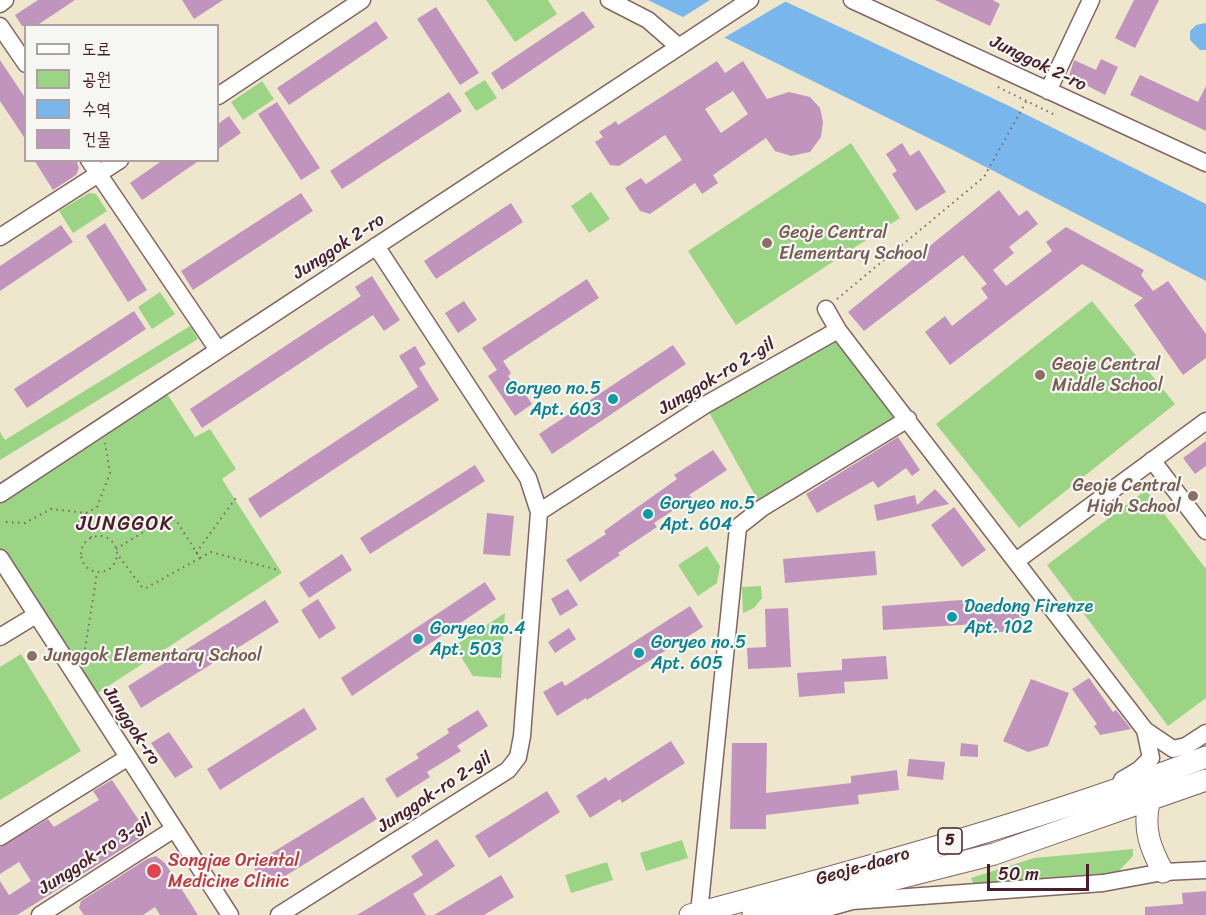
<!DOCTYPE html>
<meta charset="utf-8">
<style>
body{margin:0}
#map{position:relative;width:1206px;height:915px;overflow:hidden;background:#eee7cd;font-family:Sriracha,"Poor Story",sans-serif}
canvas{display:block}
.legend{position:absolute;left:24px;top:24px;width:195px;height:138px;box-sizing:border-box;background:#f6f6f2;border:2px solid #b1a0a2;margin:0;padding:8px 10px;list-style:none;font-size:18px;color:#4a1f2b}
.legend li{display:flex;align-items:center;gap:12px;height:30px}
.legend b{width:30px;border:2px solid #b1a0a2}
.scale{position:absolute;left:987px;top:864px;width:102px;height:27px;box-sizing:border-box;border:3px solid #4a1f2b;border-top:0;padding-left:8px;font-size:18px;line-height:21px;white-space:nowrap;color:#4a1f2b;-webkit-text-stroke:4px #f6f6f2;paint-order:stroke}
</style>
<div id="map">
<canvas width="1206" height="915"></canvas>
<ul class="legend">
<li><b style="height:8px;background:#fff"></b>도로</li>
<li><b style="height:16px;background:#9cd486"></b>공원</li>
<li><b style="height:16px;background:#79b6eb"></b>수역</li>
<li><b style="height:16px;background:#c194be"></b>건물</li>
</ul>
<div class="scale">50 m</div>
</div>
<script>
const context = document.querySelector('canvas').getContext('2d');
context.lineJoin = 'round';
function paint(path, color) { context.fillStyle = color; context.fill(path, 'evenodd'); }
function strokePath(path, color, width, dash) { context.strokeStyle = color; context.lineWidth = width; context.lineCap = dash ? 'butt' : 'round'; context.setLineDash(dash || []); context.stroke(path); }
function label(font, color, halo, rows, align = 'center') {
  context.font = font + ' Sriracha,sans-serif'; context.lineWidth = 4.5; context.setLineDash([]); context.textBaseline = 'middle'; context.strokeStyle = halo; context.fillStyle = color; for (const [text, x, y, turn = 0] of rows) {
    context.save(); context.translate(x, y); context.rotate((+turn || 0) * Math.PI / 180); context.textAlign = isNaN(turn) ? turn : align; if (halo) context.strokeText(text, 0, 0); context.fillText(text, 0, 0); context.restore();
  }
}
paint(new Path2D(`
 M486,0H548L557,14L515,42Z
 M485,80L497,98L476,111L464,93Z
 M262,81L274,99L243,120L231,102Z
 M851,143L900,218L736,325L688,251Z
 M591,192L610,219L589,233L571,206Z
 M89,193L96,194L107,211L73,233L59,211Z
 M160,292L175,314L152,329L138,307Z
 M1092,301L1175,404L1019,528L936,424Z
 M190,326L198,339L0,460V432L5,440Z
 M838,330L908,419L762,508L705,405Z
 M162,386L195,437L210,429L236,469L222,479L282,573L90,698L0,558V494Z
 M1146,490L1206,569V698L1168,726L1047,565Z
 M707,546L720,566L717,583L698,596L678,565Z
 M761,586L762,598L754,608L743,613L742,587Z
 M505,613L501,678L473,676L454,646Z
 M21,654L81,751L0,800V667Z
 M682,840L688,858L646,871L640,853Z
 M1133,849V856L1116,874L974,885L971,878L1034,858Z
 M607,862L613,880L571,893L565,875Z`), '#9cd486');
paint(new Path2D(`
 M648,0H782L1007,105L1206,204V281L953,150Z
 M1206,23V50H1200L1190,40V31L1196,25Z`), '#79b6eb');
paint(new Path2D(`
 M710,0H788L722,39L680,19Z`), '#eee7cd');
paint(new Path2D(`
 M38,0H75L36,26H22L15,15Z
 M182,0H223L194,19Z
 M935,0H993L1000,4L990,26Z
 M1134,0H1159L1135,48L1115,38Z
 M436,7L479,73L460,85L417,19Z
 M583,11L595,27L502,90L491,73Z
 M376,21L388,38L289,105L277,88Z
 M1101,59L1118,67L1105,95L1069,76L1074,60L1096,70Z
 M0,60L26,99V140L0,101Z
 M717,61L725,73L743,61L767,99L789,92L810,97L820,108L823,122L821,137L810,152L791,156L775,151L766,138L713,175L718,183L702,194L695,183L650,214L640,211L625,188L641,178L646,184L682,160L665,135L619,166L610,165L595,142L603,137L599,132L616,121L618,125ZM733,91L748,114L721,133L705,109Z
 M1140,75L1198,102L1206,86V131L1130,95Z
 M449,92L462,111L342,189L330,171Z
 M277,102L320,168L301,180L258,114Z
 M229,116L241,133L218,149V124Z
 M902,143L910,156L919,150L946,192L916,211L892,174L897,171L886,154Z
 M34,160H76L79,168L76,175L53,190Z
 M163,160H200L142,200L130,183Z
 M999,190L1019,216L1027,210L1038,224L1009,247L1014,253L993,270L1006,286L1052,251L1046,242L1066,227L1144,270L1141,275L1153,291L1168,281L1206,334V358L1183,375L1134,305L1143,298L1082,264L950,365L925,332L945,316L952,326L988,298L981,288L987,284L963,255L864,331L848,312Z
 M301,193L313,211L193,290L181,271Z
 M511,203L523,222L436,279L424,261Z
 M105,223L147,290L128,302L86,236Z
 M61,225L73,242L0,291V266Z
 M372,276L400,320L384,331L373,315L202,428L190,409L361,296L355,287Z
 M587,279L599,298L503,361L511,373L508,376L520,395L524,392L532,404L515,416L488,376L497,370L482,348Z
 M464,301L477,320L458,333L445,313Z
 M134,311L146,329L27,408L14,389Z
 M673,345L686,364L552,454L539,434Z
 M415,346L426,364L419,368L439,400L260,518L248,499L418,387L399,356Z
 M898,437L920,470L912,476L906,468L878,488L873,481L817,513L806,494Z
 M1206,441V466L1195,474L1183,458Z
 M713,450L727,470L689,495L692,498L654,523L657,527L618,553L620,555L580,582L566,560L606,534L604,531L677,479L674,475Z
 M475,465L485,481L370,554L360,538Z
 M935,489L949,504L877,521L874,505L915,495L917,505Z
 M954,507L986,550L962,567L931,525Z
 M487,513L514,516L510,556L483,554Z
 M875,551L877,575L785,583L783,559Z
 M342,554L352,570L309,598L299,583Z
 M485,582L496,599L352,696L341,678Z
 M568,589L578,605L560,616L551,599Z
 M318,599L336,628L319,639L301,610Z
 M974,599L975,611L1021,608L1022,630L977,634L976,624L883,630L882,606Z
 M265,600L279,622L141,708L128,686Z
 M690,606L703,627L587,700L586,698L557,716L543,692L562,681L565,686Z
 M788,608L791,667L748,669L747,648L766,647L765,609Z
 M569,628L576,639L555,653L548,642Z
 M886,656L888,679L844,682L845,693L799,697L797,673L842,670V659Z
 M1089,678L1113,712L1116,710L1131,729L1100,735L1094,726L1097,724L1072,689Z
 M1031,679L1069,693L1048,746L1028,752L1003,741Z
 M304,708L317,729L220,790L207,769Z
 M478,710L488,726L457,746L461,751L427,772L430,777L397,798L385,779L419,758L416,754L449,733L447,729Z
 M169,732L193,767L175,778L151,743Z
 M671,741L685,763L622,803L620,799L590,818L576,796L606,777L608,781Z
 M732,743H767L766,793L851,783V776L897,770L899,790L858,795L859,804L766,815V829H730Z
 M961,743L978,745V757L960,756Z
 M909,759L945,762L943,780L907,776Z
 M112,780L144,828L145,835L17,915H0V881L9,895L31,881L19,862L0,874V847L48,819L54,827L99,800L93,791Z
 M547,791L560,812L489,858L475,836Z
 M363,797L377,819L266,888L252,865Z
 M437,839L455,866L413,894L426,915H357L423,875L411,856Z
 M156,856L165,863L198,915H160L155,907L143,915H84L79,908L81,901L147,859Z
 M501,875L514,897L484,915H434Z
 M1206,891V915H1145V907L1183,904L1182,893Z`), '#c194be');
const minor = new Path2D(`
 M609,0L648,20L679,47
 M852,0L1206,163
 M0,4L5,0
 M0,26L26,64
 M1048,91L1091,0
 M218,96L362,0
 M89,160L218,350
 M0,237L120,160
 M376,246L528,478L539,512
 M826,309L838,330
 M1152,460L1206,531
 M0,494L750,0
 M0,558L230,915
 M1016,561L1206,421
 M0,637L36,615
 M1145,730L1173,749L1186,746L1206,733
 M0,837L127,758
 M699,913L738,527L762,508L908,419
 M40,915L174,829
 M279,915L508,770L518,757L522,736L539,512L705,405L838,330L1145,730L1151,758L1139,770L1122,780
 M803,915L852,901L1103,883L1163,872L1206,870`);
const major = new Path2D(`
 M1149,802C1143,830 1150,847 1163,872
 M690,915C863,869 1038,821 1206,757
 M753,915L994,854L1206,780`);
strokePath(minor, '#836564', 19);
strokePath(major, '#836564', 23);
strokePath(new Path2D(`
 M998,87L1055,115
 M837,299L984,177L1027,100
 M86,513L91,538
 M6,522L25,523L51,509L86,513L97,507L110,473L105,443
 M81 554a18 18 0 1 1 36 0a18 18 0 1 1-36 0Z
 M116,549L166,518L176,520L200,558L146,588L142,587L118,555
 M196,553L238,495
 M200,558L211,552L278,570
 M85,649L97,573`), '#836564', 2, [1.5, 4.5]);
strokePath(minor, '#fff', 16);
strokePath(major, '#fff', 21);
for (const [x, y, r, color] of [
 [767,243,6,"#8d6e63"],
 [1040,375,6,"#8d6e63"],
 [613,399,6,"#0f9aa8"],
 [1193,496,6,"#8d6e63"],
 [648,514,6,"#0f9aa8"],
 [952,617,6,"#0f9aa8"],
 [418,639,6,"#0f9aa8"],
 [639,653,6,"#0f9aa8"],
 [32,656,6,"#8d6e63"],
 [154,871,8,"#e0444e"]
]) { const dot = new Path2D(); dot.arc(x, y, r, 0, 2 * Math.PI); context.fillStyle = color; context.fill(dot); strokePath(dot, '#f6f6f2', 2); }
for (const [x, y, w] of [
 [950,841,24]
]) { const box = new Path2D(); box.roundRect(x - w / 2, y - 13, w, 26, 4.5); context.fillStyle = '#f6f6f2'; context.fill(box); strokePath(box, '#4a1f2b', 1.5); }
label('bold 16px', '#4a1f2b', null, [
 ["5",950,841]
]);
label('18px', '#4a1f2b', '#f6f6f2', [
 ["Junggok 2-ro",1038,64,26],
 ["Junggok 2-ro",339,247,-33],
 ["Junggok-ro 2-gil",717,377,-31],
 ["Junggok-ro",131,726,57],
 ["Junggok-ro 2-gil",435,793,-33],
 ["Junggok-ro 3-gil",96,855,-33],
 ["Geoje-daero",863,867,-16]
]);
label('18px', '#785e54', '#f6f6f2', [
 ["Geoje Central",779,233],
 ["Elementary School",779,254],
 ["Geoje Central",1052,365],
 ["Middle School",1052,386],
 ["Geoje Central",1181,486,"right"],
 ["High School",1181,507,"right"],
 ["Junggok Elementary School",44,656]
], 'left');
label('18px', '#0d838f', '#f6f6f2', [
 ["Goryeo no.5",601,389,"right"],
 ["Apt. 603",601,410,"right"],
 ["Goryeo no.5",660,504],
 ["Apt. 604",660,525],
 ["Daedong Firenze",964,607],
 ["Apt. 102",964,628],
 ["Goryeo no.4",430,629],
 ["Apt. 503",430,650],
 ["Goryeo no.5",651,643],
 ["Apt. 605",651,664]
], 'left');
label('18px', '#be3a42', '#f6f6f2', [
 ["Songjae Oriental",168,861],
 ["Medicine Clinic",168,882]
], 'left');
context.letterSpacing = '1.5px';
label('20px', '#4a1f2b', '#f6f6f2', [
 ["JUNGGOK",125,525]
]);
context.letterSpacing = '0px';
</script>
